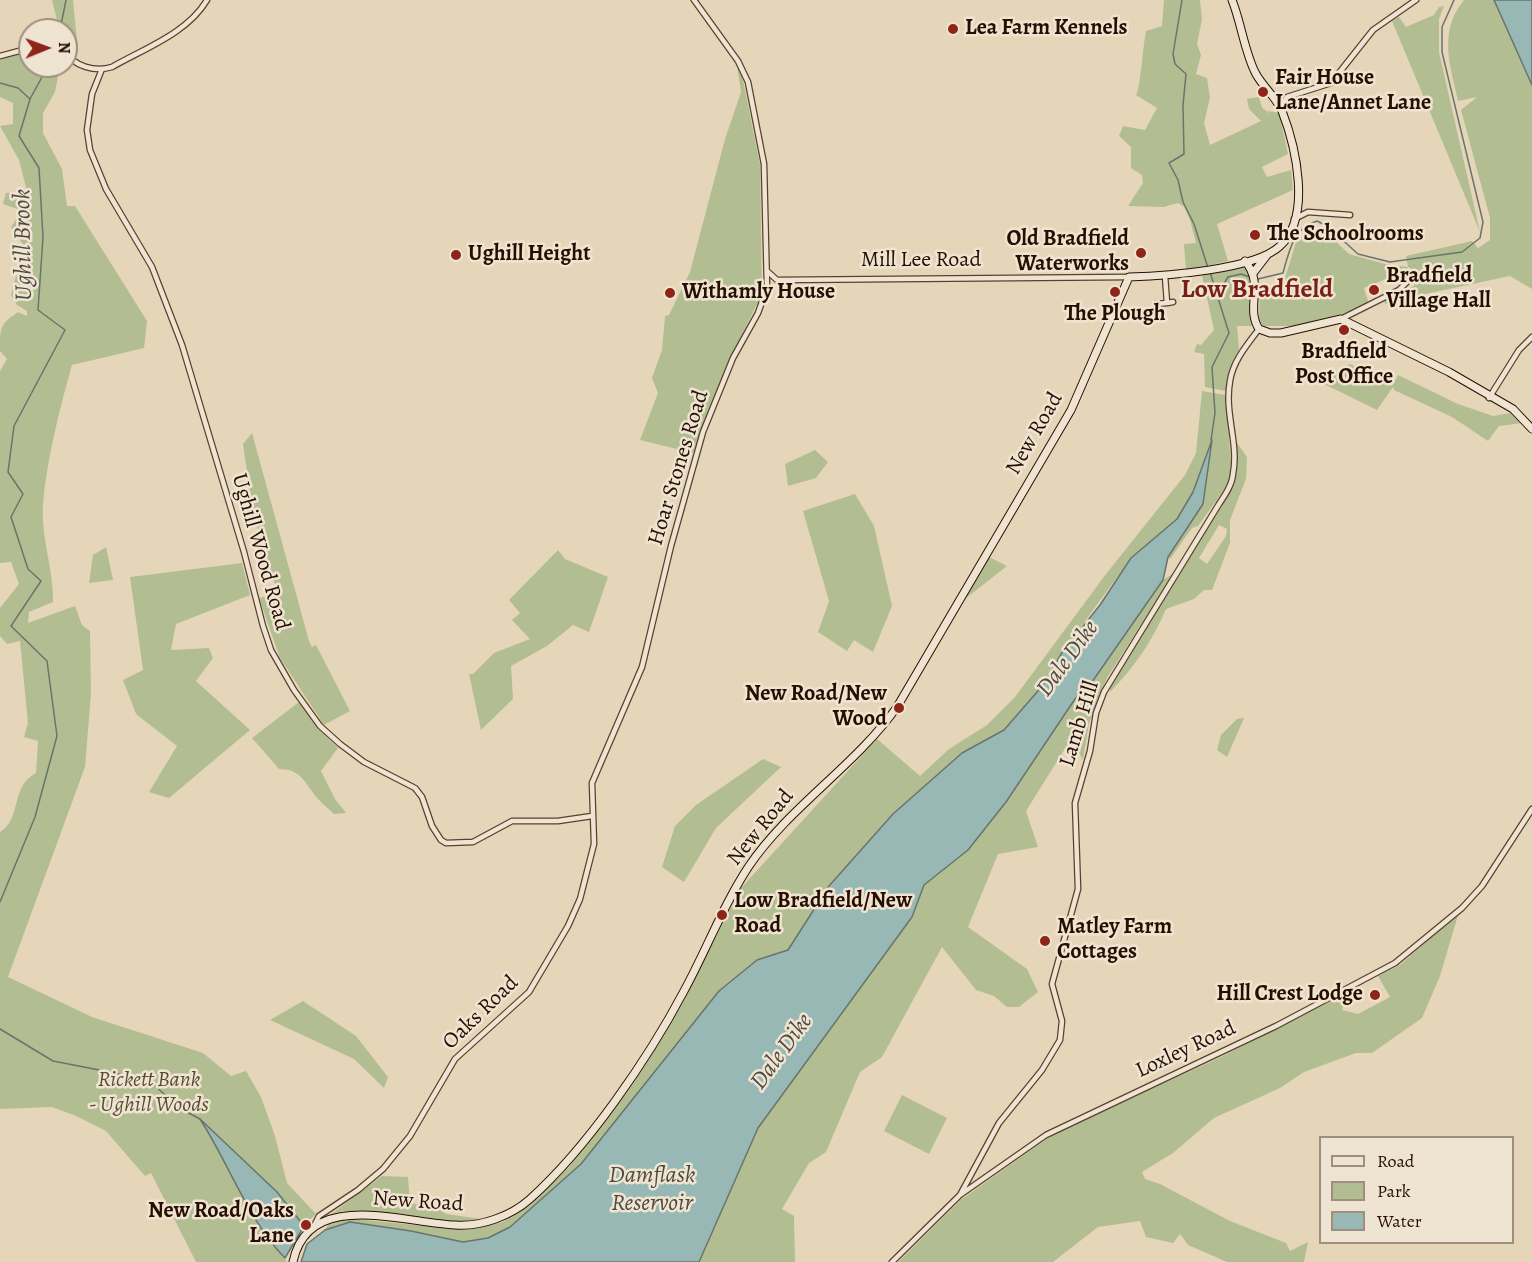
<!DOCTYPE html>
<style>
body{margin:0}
#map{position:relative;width:1532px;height:1262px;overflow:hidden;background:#e6d6b9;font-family:Alegreya,serif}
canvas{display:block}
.legend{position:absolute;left:1319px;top:1136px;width:195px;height:108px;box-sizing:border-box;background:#efe4d2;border:2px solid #9f8f7e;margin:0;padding:8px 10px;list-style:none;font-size:18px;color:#270f00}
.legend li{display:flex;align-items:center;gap:12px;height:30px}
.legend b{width:30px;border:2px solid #9f8f7e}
.north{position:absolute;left:18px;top:18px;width:60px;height:60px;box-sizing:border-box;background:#efe4d2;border:2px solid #9f8f7e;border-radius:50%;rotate:89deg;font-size:16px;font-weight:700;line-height:24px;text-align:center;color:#270f00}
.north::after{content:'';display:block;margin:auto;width:21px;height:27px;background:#8f2418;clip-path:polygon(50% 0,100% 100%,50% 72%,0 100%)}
</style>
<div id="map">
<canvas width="1532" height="1262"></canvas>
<ul class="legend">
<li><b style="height:8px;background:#efe4d2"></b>Road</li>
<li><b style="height:16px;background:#b2be91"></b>Park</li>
<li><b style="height:16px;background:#97b8b5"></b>Water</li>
</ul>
<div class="north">N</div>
</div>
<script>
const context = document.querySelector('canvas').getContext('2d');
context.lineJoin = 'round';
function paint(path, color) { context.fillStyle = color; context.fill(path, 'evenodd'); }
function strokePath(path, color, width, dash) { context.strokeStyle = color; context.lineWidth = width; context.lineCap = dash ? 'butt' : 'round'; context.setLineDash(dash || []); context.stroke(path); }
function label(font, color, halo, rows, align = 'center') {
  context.font = font + ' Alegreya,serif'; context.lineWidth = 5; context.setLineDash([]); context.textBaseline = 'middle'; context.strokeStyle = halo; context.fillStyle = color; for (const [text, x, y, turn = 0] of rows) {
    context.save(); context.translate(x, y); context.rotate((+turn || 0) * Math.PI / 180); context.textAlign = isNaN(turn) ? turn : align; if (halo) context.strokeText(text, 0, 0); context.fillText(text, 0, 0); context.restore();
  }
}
paint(new Path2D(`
 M52,0H73L78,51L71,52L66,30H54L57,20Z
 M1164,0H1200L1202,19L1197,44L1201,55L1196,74L1207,78L1210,98L1204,123L1210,145L1261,121L1249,109L1247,99L1259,97L1262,108L1267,111L1268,116V111L1279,113L1288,154L1262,167L1267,177L1291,170L1293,190L1217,224L1228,261L1186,271L1184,244L1196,243L1190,220L1184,207L1178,203L1164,207L1128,206L1143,183L1142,175L1131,168V147L1119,136L1123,126L1145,130L1157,108L1136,95C1141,86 1143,45 1146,31L1162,26Z
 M1464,0H1494L1532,85V289L1510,276L1416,296L1409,304L1403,301L1396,310L1382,301L1414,286L1413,270L1408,267L1407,278L1391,277L1364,288L1369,304L1365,308L1294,326H1263L1259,321L1260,288H1282L1297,239L1319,237L1333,239L1349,254L1385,264L1408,267L1406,256L1472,241L1478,248L1490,240V218L1461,110L1477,97L1458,101C1450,65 1438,32 1464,0Z
 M1444,6L1439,19V52L1480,232L1392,21L1399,17L1406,27L1434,15L1439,7Z
 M30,51V66H60L55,92L43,113V133L62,169L67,206H75L147,321L144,348L72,365C60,408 46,462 43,506C41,539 54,570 53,602L29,612L28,623L75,606L82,625L90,631L91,694L85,767L8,977L92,1017L203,1053L231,1076L246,1071L261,1097L275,1136L287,1183L316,1214L304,1225L277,1192L234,1151L222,1153L255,1215L287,1262H196L151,1173L145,1176L106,1131L76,1116L52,1107L0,1109V832C22,819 10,786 36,773L38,741L24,737L28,723L20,641L7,644L0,636V608L19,584L11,562L0,563V371L7,359L0,351C0,327 0,324 18,312L27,316V311L17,305L11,295L24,246L11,227L17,218L25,219L23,211L3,204L6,193L27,191L19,160L0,126L13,124V103L0,97V60Z
 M737,65L743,80L760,165L762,294L730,359L693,453L640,440L658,393L652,378L662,350L665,316L669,315L690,272L725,139L741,92Z
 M1240,266L1248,269L1252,276V326H1237L1239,349L1228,376L1226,391L1205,387L1204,354L1194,352L1197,344L1201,345L1214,330L1202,275Z
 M1350,364L1392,386L1398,375L1458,404L1493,416L1515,412L1523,423L1499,426L1488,441L1452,417L1394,390L1393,387L1377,410L1320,382Z
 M1202,391L1226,395L1232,479L1198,526L1192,528L1170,559L1168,557L1203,504L1210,444L1193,492L1177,519L1131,558L1061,654L1044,684L1004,730L962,753L893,815L829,886L788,950L757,960L620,1115L581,1164L510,1227L488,1238L463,1242L411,1231L325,1230L329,1223L345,1218L464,1230L503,1222L527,1207L569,1167L638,1073L674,1018L741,888L877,739L920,776L949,749L987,725L1015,697L1106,574L1185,475L1196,453Z
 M252,433L309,641L312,647L316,645L350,711L324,725L280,658L259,598L278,594L248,497L250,492L243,444Z
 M1237,443L1247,457L1246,479L1230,520V543L1212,590H1204L1194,599L1166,609C1153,640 1134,668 1110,692L1109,685L1228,491L1235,477ZM1219,525L1227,529L1226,536L1207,564L1199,558Z
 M815,450L828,462L816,478L788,486L785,464Z
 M855,494L874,526L892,606L873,652L854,640L847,651L818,632L829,601L803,511Z
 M106,547L113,580L89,583L93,555Z
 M558,550L565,559L608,577L589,632L573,625L547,646L511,666L513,699L481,730L469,674H473L494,653L530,639L512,620L520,613L509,600Z
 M989,557L1007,566L965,599Z
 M242,563L250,595L176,624L171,650L209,648L213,658L196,681L250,730L169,798L149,792L177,746L136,714L123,680L143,670L130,577Z
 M1174,573L1107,678L1089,723L1083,760L1077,749L1066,747L1026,811L1038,847L998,854L968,927L1027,969L1038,992L1019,1007H1007L994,996L976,990L942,947L882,1057L860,1072L826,1152L809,1163L782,1209L794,1216L795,1262H699L758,1128L912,917L924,885L968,850L1006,802L1075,699L1092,682L1163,580Z
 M299,702L317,728L338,748L321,771L335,799L346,813L334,814C329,809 323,805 319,800C305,785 303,769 279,769L252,738Z
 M1244,718L1227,757L1217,750L1221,735L1237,719Z
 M763,759L781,767L716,828L684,882L662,867L675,826L696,805Z
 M1459,912L1440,976L1422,1018L1372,1053H1356L1304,1072L1280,1088L1214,1118L1173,1153L1142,1172L1145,1179L1160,1184L1230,1221L1286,1243L1290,1251L1308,1242L1304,1262H1227L1188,1245L1180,1234L1173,1243L1146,1237L1140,1221L1098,1227L1053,1262H898L962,1199L1048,1138L1074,1124L1219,1058L1348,992L1342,1010L1358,1014L1390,997L1378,976L1401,964Z
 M303,1001L356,1036L388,1077L384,1088L354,1059L270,1020Z
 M902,1095L947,1118L929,1154L884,1131Z
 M382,1176L408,1177L410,1203L437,1208L446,1214L481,1219L459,1222L343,1211L330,1215Z`), '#b2be91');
const water = new Path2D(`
 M1494,0H1532V85Z
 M1212,440L1203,504L1168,557L1163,580L1092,682L1075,699L1006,802L968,850L924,885L912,917L758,1128L699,1262H301L307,1244L325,1230L350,1222L411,1231L463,1242L488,1238L510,1227L581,1164L719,991L757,960L788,950L829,886L893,814L962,753L1004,730L1044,684L1061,654L1100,605L1131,558L1177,519L1193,492Z
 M200,1119L277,1192L304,1226L285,1258C249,1222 228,1162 200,1119Z`);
paint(water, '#97b8b5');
strokePath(water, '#6a746d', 1.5);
strokePath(new Path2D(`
 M1182,0L1173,54L1175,64L1186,74L1183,105L1184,154L1169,163L1178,180L1183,202L1194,224L1208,268
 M60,30L66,0
 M0,83L18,88L30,99
 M1210,272L1229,333L1212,367L1215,413L1211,440
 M1258,279L1283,273C1289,251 1294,227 1317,221L1327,226L1358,254L1390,262L1462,252L1480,238L1483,222L1442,52V27L1454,0
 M1219,292L1228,277L1241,274L1250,277
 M0,902L35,817L57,736L47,661L11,626L41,581L28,569L11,517L23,494L8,472L14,426L65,330L38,310L43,237L39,168L19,136L30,99L48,66
 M0,1029L53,1061L135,1077L154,1085L181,1109L200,1119`), '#6a746d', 1.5);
const street = new Path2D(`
 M66,51C73,67 96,72 112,67C143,49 188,33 207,0
 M0,56L30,48
 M102,69L92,94L87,130L90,150L106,189L152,267L182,345L244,552L263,626L271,650L294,690L320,726L340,744L364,762L415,788L422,797L432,826L441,840L446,843L473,842L512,821H558L592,816
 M1280,107L1287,97L1331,83L1373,30L1416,0
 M1294,219L1308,212L1350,215
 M767,271L777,280L1129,277
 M1165,276L1167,303L1173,302
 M1156,304L1167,303
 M1341,319L1399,290L1408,281
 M1489,398L1519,350L1532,337
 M960,1195L999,1123L1042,1070L1060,1040L1062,1021L1052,984L1078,889L1075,803L1090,751L1096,713L1104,692L1219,504C1225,495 1232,485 1233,474C1239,443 1224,413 1230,381C1233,361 1247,345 1259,329
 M313,1228L319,1216L358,1190L383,1169L410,1136L455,1059L529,992L568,926L580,899L594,844L592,783L642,667L671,546L703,432L733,358L758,313L767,288L764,164L748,82L738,61L694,0
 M892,1262L960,1195L1046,1135L1276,1026L1395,963L1462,908L1482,886L1532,809`);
const secondary = new Path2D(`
 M1245,261C1265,284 1245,308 1259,329L1270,333H1281L1341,319L1449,372L1513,409L1532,429
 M1254,272L1267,255
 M293,1262C308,1188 404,1223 455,1225C481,1227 511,1216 530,1199C587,1148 648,1059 684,991C706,951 723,905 749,866C790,806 855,766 897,707L1071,410L1129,277C1164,276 1255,270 1280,246C1312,217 1296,147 1282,111C1276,97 1263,87 1256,74C1245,54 1241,22 1232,0`);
strokePath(street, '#57412e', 7);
strokePath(secondary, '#270f00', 9);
strokePath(street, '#efe4d2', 4.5);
strokePath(secondary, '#efe4d2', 7);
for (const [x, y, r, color] of [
 [953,29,6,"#8f2418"],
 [1263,92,6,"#8f2418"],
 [1255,235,6,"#8f2418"],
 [1141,253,6,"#8f2418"],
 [456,255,6,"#8f2418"],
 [1374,290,6,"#8f2418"],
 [1115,292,6,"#8f2418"],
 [670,293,6,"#8f2418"],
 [1344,330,6,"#8f2418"],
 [899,708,6,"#8f2418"],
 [722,915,6,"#8f2418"],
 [1045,941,6,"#8f2418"],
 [1375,995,6,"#8f2418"],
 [306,1225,6,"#8f2418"]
]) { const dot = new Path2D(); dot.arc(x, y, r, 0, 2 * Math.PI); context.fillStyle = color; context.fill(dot); strokePath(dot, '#efe4d2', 2); }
label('bold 22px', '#270f00', '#efe4d2', [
 ["Lea Farm Kennels",965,29],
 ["Fair House",1275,79],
 ["Lane/Annet Lane",1275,104],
 ["The Schoolrooms",1267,235],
 ["Old Bradfield",1129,240,"right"],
 ["Waterworks",1129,265,"right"],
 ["Ughill Height",468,255],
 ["Bradfield",1386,277],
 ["Village Hall",1386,302],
 ["Withamly House",682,293],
 ["The Plough",1115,315,"center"],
 ["Bradfield",1344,353,"center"],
 ["Post Office",1344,378,"center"],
 ["New Road/New",887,695,"right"],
 ["Wood",887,720,"right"],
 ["Low Bradfield/New",734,902],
 ["Road",734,927],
 ["Matley Farm",1057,928],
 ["Cottages",1057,953],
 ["Hill Crest Lodge",1363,995,"right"],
 ["New Road/Oaks",294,1212,"right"],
 ["Lane",294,1237,"right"]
], 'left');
label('22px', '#270f00', '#efe4d2', [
 ["Mill Lee Road",921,261],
 ["New Road",1035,434,-60],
 ["Hoar Stones Road",679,468,-73],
 ["Ughill Wood Road",260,552,74],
 ["Lamb Hill",1080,724,-73],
 ["New Road",761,828,-51],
 ["Oaks Road",481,1013,-44],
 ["Loxley Road",1186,1050,-25],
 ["New Road",418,1202,4]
]);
label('italic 22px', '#584c33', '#efe4d2', [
 ["Rickett Bank",149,1081],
 ["- Ughill Woods",149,1106]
]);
label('italic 24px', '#4e4a3f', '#efe4d2', [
 ["Ughill Brook",24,245,-91],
 ["Dale Dike",1068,659,-54],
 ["Dale Dike",782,1052,-54],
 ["Damflask",652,1176],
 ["Reservoir",652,1204]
]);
label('bold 26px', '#7a1f14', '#efe4d2', [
 ["Low Bradfield",1257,291]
]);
</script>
